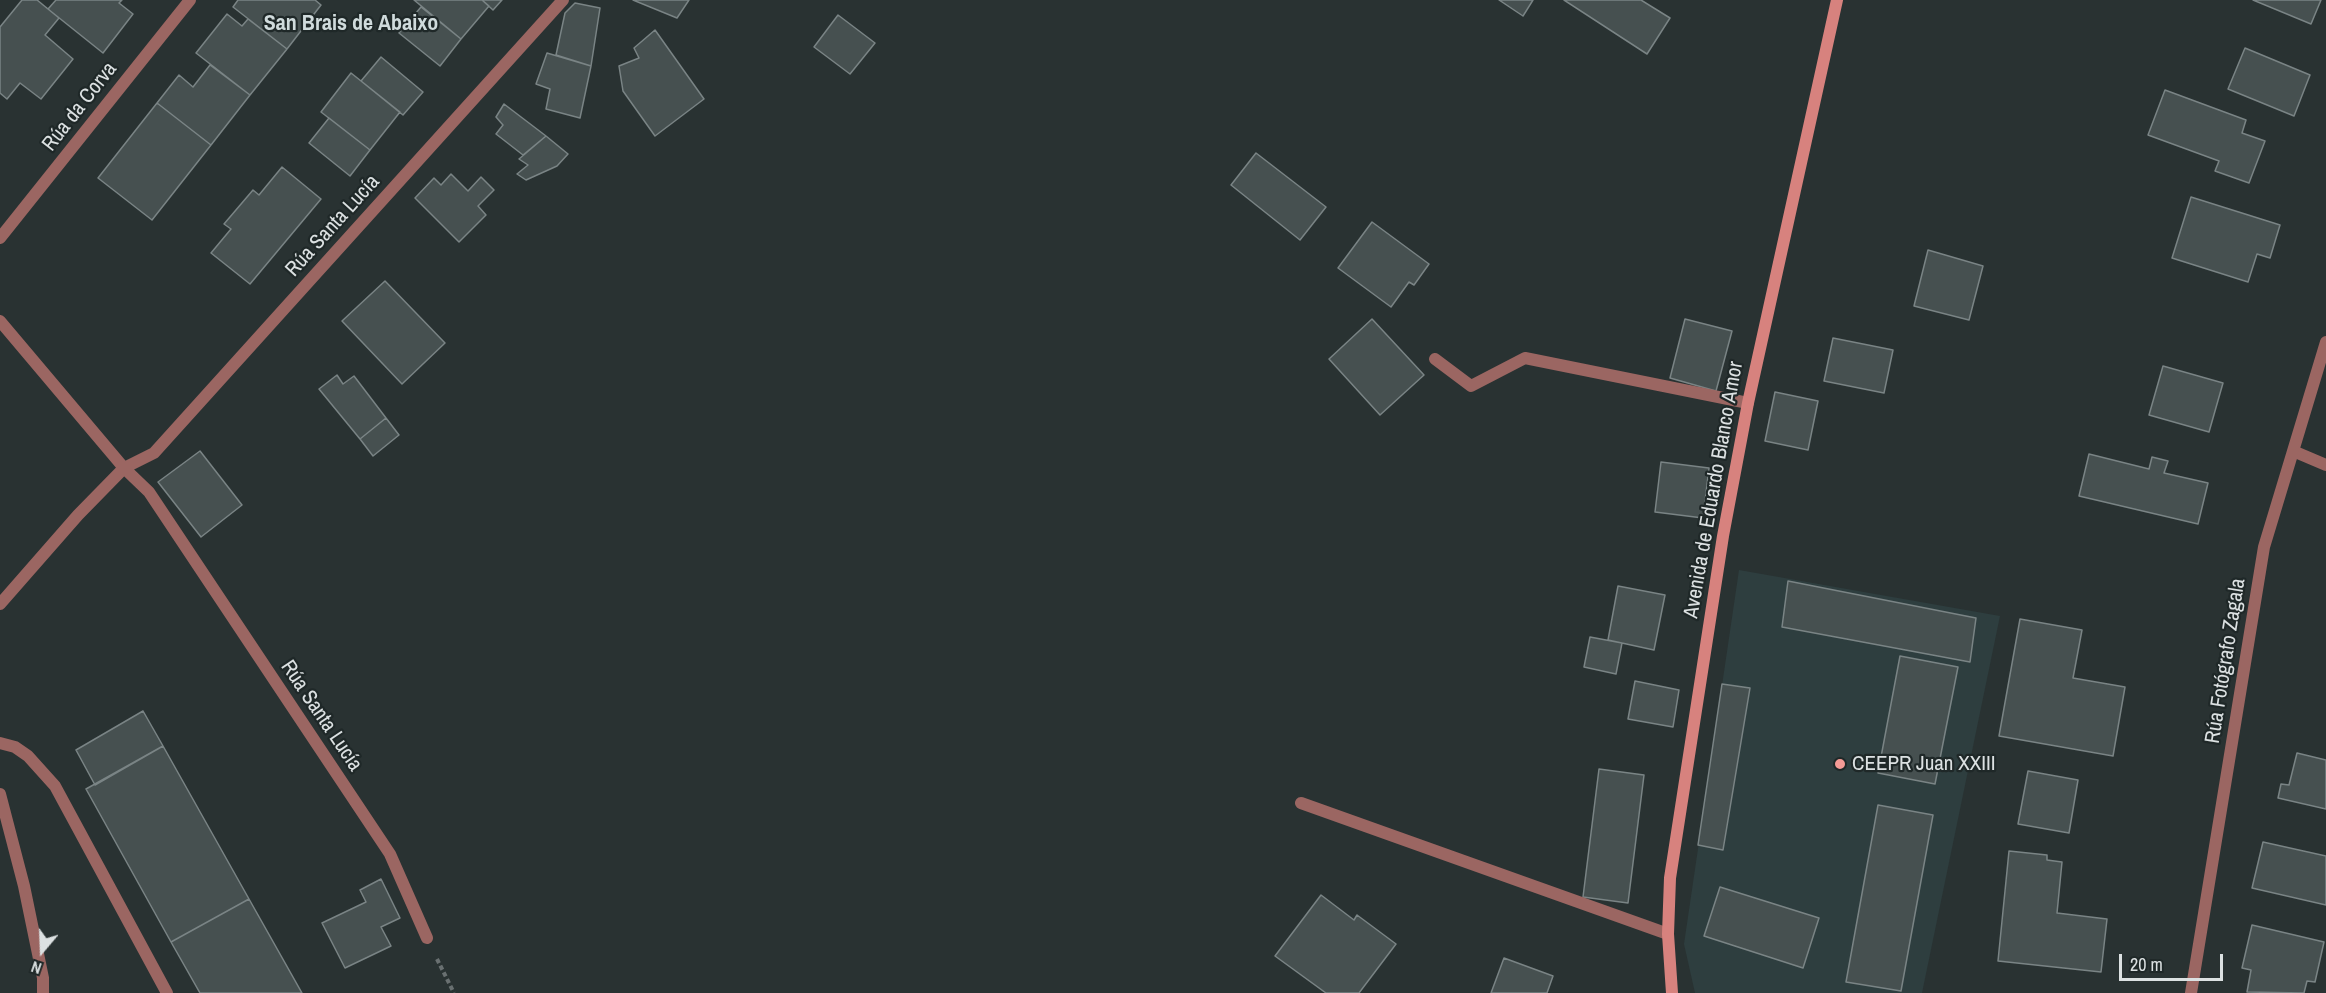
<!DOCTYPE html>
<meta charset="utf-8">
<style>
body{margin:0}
#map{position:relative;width:2326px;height:993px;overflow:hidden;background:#293232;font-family:"Archivo Narrow",sans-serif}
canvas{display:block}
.north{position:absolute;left:12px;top:921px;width:60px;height:60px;-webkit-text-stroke:4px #1f2828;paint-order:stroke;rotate:199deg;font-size:16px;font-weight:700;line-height:24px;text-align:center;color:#dce1e2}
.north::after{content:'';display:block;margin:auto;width:21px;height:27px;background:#dce1e2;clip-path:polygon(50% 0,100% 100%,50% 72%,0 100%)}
.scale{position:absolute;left:2119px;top:954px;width:104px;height:27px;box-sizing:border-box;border:3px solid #dce1e2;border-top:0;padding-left:8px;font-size:18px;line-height:21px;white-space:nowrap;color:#dce1e2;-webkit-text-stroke:4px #1f2828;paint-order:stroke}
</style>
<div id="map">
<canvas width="2326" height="993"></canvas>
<div class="north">N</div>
<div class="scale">20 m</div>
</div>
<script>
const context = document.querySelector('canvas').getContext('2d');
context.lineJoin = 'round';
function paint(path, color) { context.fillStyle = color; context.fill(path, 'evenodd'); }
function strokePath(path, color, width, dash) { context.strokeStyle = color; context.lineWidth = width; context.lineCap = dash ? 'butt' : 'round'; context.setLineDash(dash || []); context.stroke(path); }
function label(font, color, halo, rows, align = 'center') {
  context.font = font + ' "Archivo Narrow",sans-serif'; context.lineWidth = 4.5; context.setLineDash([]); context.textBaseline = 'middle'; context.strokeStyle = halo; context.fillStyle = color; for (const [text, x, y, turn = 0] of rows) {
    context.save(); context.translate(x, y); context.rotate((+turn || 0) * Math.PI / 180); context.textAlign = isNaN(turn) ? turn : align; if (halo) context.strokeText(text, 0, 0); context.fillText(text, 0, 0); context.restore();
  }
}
paint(new Path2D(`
 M1739,570L2000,616L1922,993H1695L1684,944Z`), '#2e3e3f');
const building = new Path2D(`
 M22,0H37L59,18L45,35L73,59L41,99L20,83L7,99L0,93V27Z
 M56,0H122L119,3L133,14L103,53L48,9Z
 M238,0H315L321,5L287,49L233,7Z
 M414,0H482L489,6L461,39Z
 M482,0H502L493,10Z
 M633,0H689L677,18Z
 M1499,0H1533L1523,16Z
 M1564,0H1641L1670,18L1647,54Z
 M2253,0H2321L2311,24Z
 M575,3L600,8L591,66L556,55L565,13Z
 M421,7L461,39L440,66L399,33Z
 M227,14L242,26L248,19L287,49L250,95L196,53Z
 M838,15L875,43L850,74L814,47Z
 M655,30L704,99L655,136L623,91L619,66L639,58L634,48Z
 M2245,48L2310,75L2294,116L2228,89Z
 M547,53L591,66L580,118L546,109L550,89L536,84Z
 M381,57L423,92L403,115L361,81Z
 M210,65L250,95L211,145L157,103L179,75L193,87Z
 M351,73L400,112L370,150L321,112Z
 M2165,90L2246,120L2242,133L2265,141L2249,183L2215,171L2219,161L2148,135Z
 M157,103L211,145L152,220L98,178Z
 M504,104L546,136L523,155L496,134L503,125L496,117Z
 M329,118L370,150L350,176L309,143Z
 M546,136L568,154L557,166L526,180L517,174L528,165L519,159Z
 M1256,153L1326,207L1300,240L1231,185Z
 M282,167L321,199L250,284L211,253L231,229L224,224L253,190L259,195Z
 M451,174L468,191L481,177L494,190L478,206L486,215L459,242L415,198L434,178L441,185Z
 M2191,197L2280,225L2270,258L2257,254L2248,282L2172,258Z
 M1372,222L1429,264L1414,285L1409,282L1391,307L1338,268Z
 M1928,250L1983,266L1969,320L1914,306Z
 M385,281L445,343L402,384L342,321Z
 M1372,319L1424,375L1380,415L1329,359Z
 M1685,319L1732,331L1716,391L1670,378Z
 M1833,338L1893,350L1884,393L1824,381Z
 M2163,366L2223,383L2209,432L2149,415Z
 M337,375L343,384L354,376L386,418L360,439L319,389Z
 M1775,392L1818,401L1808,450L1765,441Z
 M386,418L399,435L373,456L360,439Z
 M200,451L242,505L201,537L158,482Z
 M2089,454L2149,469L2152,457L2168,461L2164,473L2208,483L2198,524L2079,496Z
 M1661,462L1709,468L1703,518L1655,512Z
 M1788,581L1976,618L1970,662L1782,627Z
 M1618,586L1665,595L1654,650L1608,640Z
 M2020,619L2082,630L2073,678L2125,687L2113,756L1999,736Z
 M1590,637L1622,643L1616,674L1584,667Z
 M1900,656L1958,667L1935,784L1878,773Z
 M1635,681L1679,690L1673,727L1628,719Z
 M1722,684L1750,688L1723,850L1698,845Z
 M143,711L163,746L95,785L76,750Z
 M163,746L249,899L171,942L86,789Z
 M2297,753L2326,760V809L2278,798L2281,784L2289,785Z
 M1599,769L1644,775L1628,903L1583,897Z
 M2028,771L2078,780L2069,833L2018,824Z
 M1878,805L1933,815L1901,991L1846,982Z
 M2263,842L2326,856V905L2252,888Z
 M2009,851L2047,855V860L2062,862L2057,913L2107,919L2101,972L1998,961Z
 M381,879L400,918L381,927L391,946L345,968L322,923L366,902L360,890Z
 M1720,887L1819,918L1803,968L1704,936Z
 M1321,895L1354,920L1357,915L1396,944L1359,993H1326L1275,956Z
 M249,899L302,993H200L171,942Z
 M2252,925L2324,942L2315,982L2307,981L2304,993L2247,992L2251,970L2242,968Z
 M1504,958L1553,976L1547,993H1491Z`);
paint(building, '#465050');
strokePath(building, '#7a8485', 1.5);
strokePath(new Path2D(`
 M437,959L454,993`), '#697071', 4, [4.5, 3]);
strokePath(new Path2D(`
 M0,238L190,0
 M0,321L124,468L149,492L390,854L427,938
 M1435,359L1471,386L1525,358L1748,403
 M2293,451L2326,465
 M0,604L78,515L124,468L154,453L563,0
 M0,743L15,747L28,756L55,786L167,993
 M0,794L24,886L43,978V993
 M1301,803L1668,934
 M2191,993L2264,547L2326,342`), '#9b6662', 12);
strokePath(new Path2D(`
 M1672,993L1668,934L1670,878L1723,536L1748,403L1837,0`), '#d7827e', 12);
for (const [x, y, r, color] of [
 [1840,764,6,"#f59b96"]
]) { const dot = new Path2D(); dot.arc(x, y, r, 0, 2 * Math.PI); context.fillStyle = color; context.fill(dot); strokePath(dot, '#1f2828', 2); }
label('21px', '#dce1e2', '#1f2828', [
 ["Rúa da Corva",80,107,-52],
 ["Rúa Santa Lucía",333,226,-48],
 ["Avenida de Eduardo Blanco Amor",1714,490,-80],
 ["Rúa Fotógrafo Zagala",2226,661,-81],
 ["Rúa Santa Lucía",321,716,56]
]);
label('21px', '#dce1e2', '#1f2828', [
 ["CEEPR Juan XXIII",1852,764]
], 'left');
label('bold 22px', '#d0dbdc', '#1f2828', [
 ["San Brais de Abaixo",351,24]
]);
</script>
